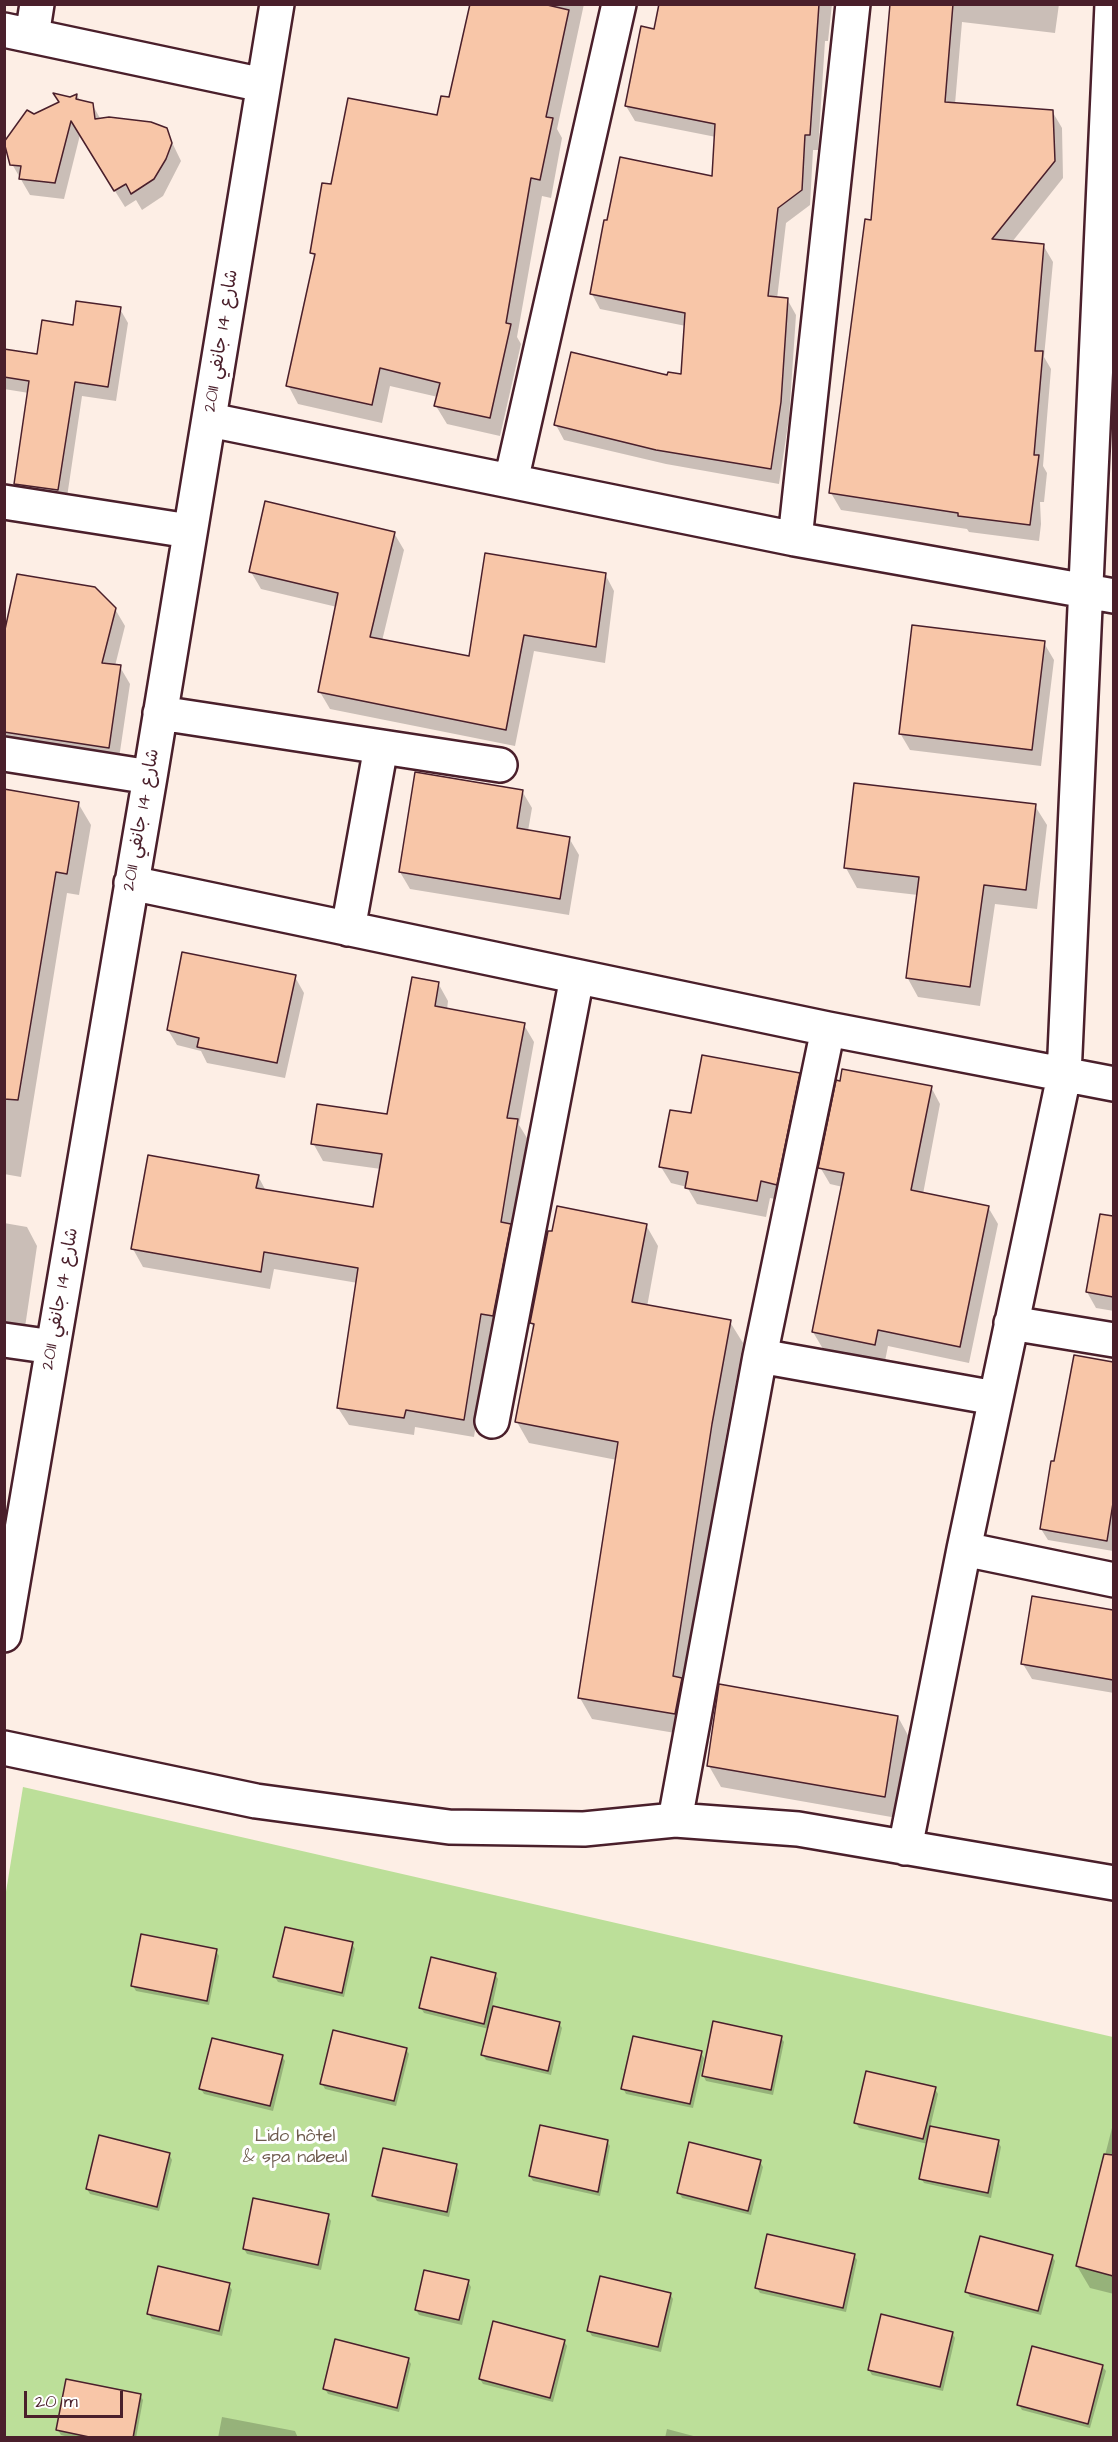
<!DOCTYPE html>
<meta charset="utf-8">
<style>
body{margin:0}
#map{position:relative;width:1118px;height:2442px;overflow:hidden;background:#fdeee5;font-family:"Architects Daughter",sans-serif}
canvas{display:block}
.frame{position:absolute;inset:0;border:6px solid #4a1f2b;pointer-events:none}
.scale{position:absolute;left:24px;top:2391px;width:99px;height:27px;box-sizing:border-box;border:3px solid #4a1f2b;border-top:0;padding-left:8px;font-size:18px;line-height:21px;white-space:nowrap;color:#4a1f2b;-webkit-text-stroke:4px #fff;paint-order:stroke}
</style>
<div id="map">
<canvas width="1118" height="2442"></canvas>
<div class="frame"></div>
<div class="scale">20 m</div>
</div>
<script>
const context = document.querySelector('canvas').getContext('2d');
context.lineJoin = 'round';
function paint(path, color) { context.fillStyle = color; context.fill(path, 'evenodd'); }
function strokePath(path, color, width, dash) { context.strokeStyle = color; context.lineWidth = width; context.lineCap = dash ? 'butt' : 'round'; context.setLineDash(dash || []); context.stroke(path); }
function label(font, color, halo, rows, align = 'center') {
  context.font = font + ' "Architects Daughter","Playpen Sans Arabic",sans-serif'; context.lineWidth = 6; context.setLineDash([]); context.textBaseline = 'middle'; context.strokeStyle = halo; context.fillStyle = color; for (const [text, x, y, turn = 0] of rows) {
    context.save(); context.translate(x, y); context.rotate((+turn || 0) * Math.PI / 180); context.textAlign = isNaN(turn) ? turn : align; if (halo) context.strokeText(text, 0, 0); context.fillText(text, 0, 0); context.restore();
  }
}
paint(new Path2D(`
 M23,1787L1113,2037V2437L5,2438L4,1904Z`), '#bcdf99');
paint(new Path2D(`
 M472,4H584L557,129L562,138L551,198L542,196L517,337L521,344L500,436L447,424L436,406L438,397L390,386L382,423L298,404L288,385L316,260L312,252L332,186L438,117L450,99Z
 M660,4H832L828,41H825L818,150H813L810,205L786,223L777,299H787L796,315L789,418L779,484L666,464L564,440L556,425L669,377L682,376L686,326L600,309L592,294L713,178L716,137L635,121L626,106L655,30Z
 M891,4H1059L1055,33L962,22L955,104L1052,111L1062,128L1063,178L1012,242L1043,245L1053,262L1044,357L1051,369L1043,466L1047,473L1044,502H1040L1041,524L1039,541L969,532L967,529L841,510L831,493L872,222Z
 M77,95L80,101L92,104L101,120L166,130L181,161L163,196L142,210L136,200L125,207L80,135L64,199L30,195L12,164L34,116Z
 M120,309L128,323L116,401L82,396L66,504L24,498L15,483L29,393L4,389V351L38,356L74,326Z
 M394,533L404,550L382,641L470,658L605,574L614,591L605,663L534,651L515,746L330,709L320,692L337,607L261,589L251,572Z
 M115,609L125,626L115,666L120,667L130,684L118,765L4,747V627Z
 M1044,643L1054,660L1041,766L910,750L900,733Z
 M4,791L78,803L91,825L79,895L67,893L21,1177L4,1174Z
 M522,791L532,808L528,831L569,838L579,855L569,915L410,889L400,872Z
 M1035,806L1047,825L1037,909L995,904L980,1006L918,997L907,977L918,895L857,888L846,868Z
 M295,977L304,993L285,1078L207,1063L201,1051L177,1045L168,1030Z
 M438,983L448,1001L447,1010L524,1025L534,1042L519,1125L527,1138L512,1229L520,1243L503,1333L490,1331L474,1437L415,1427L414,1435L349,1425L338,1408L358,1283L274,1269L270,1289L143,1267L133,1249L258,1176L266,1191L374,1208L381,1169L323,1161L313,1143L388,1116Z
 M799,1075L808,1092L786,1201L770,1198L766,1217L697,1204L687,1187L671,1183L661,1167L692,1115Z
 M931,1087L940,1104L923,1194L988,1207L998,1224L969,1363L888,1346L885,1361L823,1349L813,1332L843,1187L830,1184L820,1167Z
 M4,1223L27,1227L37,1246L24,1334L4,1331Z
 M646,1225L658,1246L647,1307L730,1322L743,1343L724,1446L686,1687L687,1735L592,1719L580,1698L617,1460L529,1443L517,1422L535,1329L531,1323L553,1233Z
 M1114,1225V1311L1096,1308L1087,1292L1111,1240Z
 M1076,1356L1114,1364L1113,1551L1048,1540L1041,1529Z
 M1033,1598L1114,1611V1693L1032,1679L1023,1664Z
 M898,1717L910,1739L897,1818L721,1787L709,1766Z
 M352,1944L355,1949L344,1997L278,1982L275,1977Z
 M216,1951L219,1956L209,2005L136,1991L133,1986Z
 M495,1974L498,1979L492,2007L559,2023L562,2028L551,2075L486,2060L483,2055L489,2029L424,2013L421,2008Z
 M781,2037L784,2042L773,2095L706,2081L703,2075Z
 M406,2049L409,2054L396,2106L325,2089L322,2083Z
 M701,2053L704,2058L693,2108L626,2094L623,2088Z
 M282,2056L285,2061L273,2111L204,2094L201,2089Z
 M935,2089L938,2094L930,2128L998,2142L1001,2147L991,2198L924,2183L921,2178L928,2144L859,2128L856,2123Z
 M1114,2120V2294L1090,2288L1077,2266Z
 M607,2141L610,2146L600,2196L533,2181L530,2176Z
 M169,2154L172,2160L159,2211L90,2194L87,2189Z
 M760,2162L763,2167L751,2215L682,2198L679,2192Z
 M456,2165L459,2171L449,2217L377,2201L374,2196Z
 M328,2216L331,2221L321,2270L247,2254L244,2249Z
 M854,2255L857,2260L846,2312L760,2293L757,2288Z
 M1052,2256L1055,2261L1041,2315L970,2297L967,2292Z
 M468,2282L471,2287L462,2325L419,2315L416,2310Z
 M229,2285L232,2290L222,2336L152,2319L149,2314Z
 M670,2294L673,2299L661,2352L592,2336L589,2331Z
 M952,2333L955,2338L943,2391L872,2375L869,2370Z
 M564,2341L567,2346L553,2402L483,2384L480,2379Z
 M408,2359L411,2364L399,2412L328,2394L325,2389Z
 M1102,2366L1106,2371L1090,2428L1022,2410L1019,2405Z
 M140,2395L143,2400L136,2438H73L61,2435L58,2430Z
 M222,2417L295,2431L298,2438H218Z
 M667,2429L701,2438H665Z`), '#0003');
const building = new Path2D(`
 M470,4H543L569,10L546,117L553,118L540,180L531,178L506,323L511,324L490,418L434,406L440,383L380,368L372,405L286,386L315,254L310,253L322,183L331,184L348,98L437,115L441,96L449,97Z
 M659,4H819L810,135H805L802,190L778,208L768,296L788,298L781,402L771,469L656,450L554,425L571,352L667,375L668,372L681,374L685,313L590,294L604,220H607L620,157L712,176L715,124L625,106L641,26L654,29Z
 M890,4H953L945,102L1053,110L1055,161L992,239L1044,244L1035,351H1043L1034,455H1039L1030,525L958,516V513L829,493L865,219L871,220Z
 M53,93L70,97L77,94L76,99L93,103L95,119L109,117L151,122L167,128L172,143L166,159L154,179L131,194L126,184L114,191L71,121L55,183L19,179L21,166L10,165L4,142L27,110L34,114L59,102Z
 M76,301L121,307L108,387L75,382L58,490L14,484L29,381L4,377V349L37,354L42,320L73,325Z
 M265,501L395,532L370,637L469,656L485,553L606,573L596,647L524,635L506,730L318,692L338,593L249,572Z
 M17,574L95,587L116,608L102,663L121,665L109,748L4,732V634Z
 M912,625L1045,641L1032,750L899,734Z
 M415,772L523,790L517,828L570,837L560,899L399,872Z
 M854,783L1036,804L1026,890L984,885L970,987L906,978L919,877L844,868Z
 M4,789L79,802L67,874L56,872L18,1100L4,1099Z
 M182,952L296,975L277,1063L197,1047L199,1038L167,1030Z
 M412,977L439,982L435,1006L525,1023L507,1118L518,1119L501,1222L511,1224L493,1316L481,1314L464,1420L406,1410L404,1418L337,1408L358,1268L264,1252L261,1272L131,1249L148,1155L259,1175L256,1188L373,1207L382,1154L311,1144L317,1104L387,1114Z
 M702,1055L800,1073L777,1185L761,1181L757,1201L685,1188L688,1172L659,1167L670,1110L691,1113Z
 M842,1069L932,1086L911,1190L989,1206L960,1347L878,1330L875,1345L812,1332L844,1173L818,1168L836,1080L840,1081Z
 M557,1206L647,1224L632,1302L731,1320L712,1424L673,1676L682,1678L675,1714L578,1698L618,1442L515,1422L534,1324L530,1323L548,1231H552Z
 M1100,1214L1113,1216V1297L1086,1292Z
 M1074,1355L1113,1362V1503L1107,1541L1040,1529L1051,1461H1054Z
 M1032,1596L1113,1610V1680L1021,1664Z
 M719,1684L898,1716L885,1797L707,1766Z
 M285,1927L353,1942L342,1993L273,1977Z
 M141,1934L217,1949L207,2001L131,1986Z
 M431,1957L496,1973L484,2024L419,2008Z
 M493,2006L560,2022L548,2071L481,2055Z
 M713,2021L782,2036L771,2090L702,2076Z
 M333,2030L407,2048L394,2101L320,2084Z
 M633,2036L702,2051L690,2104L621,2089Z
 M212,2038L283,2055L270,2106L199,2089Z
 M866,2071L936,2087L923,2139L854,2123Z
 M540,2125L608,2140L598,2192L529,2176Z
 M930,2126L999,2140L988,2193L919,2179Z
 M99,2135L170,2153L157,2207L86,2189Z
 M689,2142L761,2160L748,2211L677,2193Z
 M383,2148L457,2164L447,2212L372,2196Z
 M1104,2154L1113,2155V2276L1076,2266Z
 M253,2198L329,2214L318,2265L243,2249Z
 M767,2234L855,2254L843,2308L755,2288Z
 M980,2236L1053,2255L1038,2311L965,2292Z
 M158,2266L230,2283L219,2331L147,2314Z
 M424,2270L469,2280L459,2320L415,2310Z
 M600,2276L671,2293L658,2347L587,2331Z
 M881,2314L953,2332L940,2387L868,2370Z
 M493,2321L565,2340L550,2398L479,2379Z
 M335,2339L409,2358L397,2408L323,2389Z
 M1032,2346L1103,2365L1088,2424L1017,2405Z
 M66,2379L141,2394L133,2438H94L56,2430Z`);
paint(building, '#f8c6a8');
strokePath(building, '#4a1f2b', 1.5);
const minor = new Path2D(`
 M4,30L263,85
 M32,36L37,4
 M210,420L795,539L1114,596
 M511,481L619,4
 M4,502L189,531
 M795,539L853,4
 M160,713L500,765
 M4,754L150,777
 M131,883L828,1029L1114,1084
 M348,929L381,747
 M1011,1323L1114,1340
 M4,1340L53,1347
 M760,1356L995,1398
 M492,1421L577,977
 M964,1549L1114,1580
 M4,1635L150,777L277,4
 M4,1748L256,1801L449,1827L584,1829L675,1820L798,1829L1114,1883
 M675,1820L760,1356L828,1029
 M905,1848L964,1549L1064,1076L1112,4`);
strokePath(minor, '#4a1f2b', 38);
strokePath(minor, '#fff', 33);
label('18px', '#4a1f2b', '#fff', [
 ["شارع 14 جانفي 2011",222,341,-81],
 ["شارع 14 جانفي 2011",142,820,-80],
 ["شارع 14 جانفي 2011",61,1299,-80]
]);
label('18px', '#6c594c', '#fff', [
 ["Lido hôtel",295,2137],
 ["& spa nabeul",295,2158]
]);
</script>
